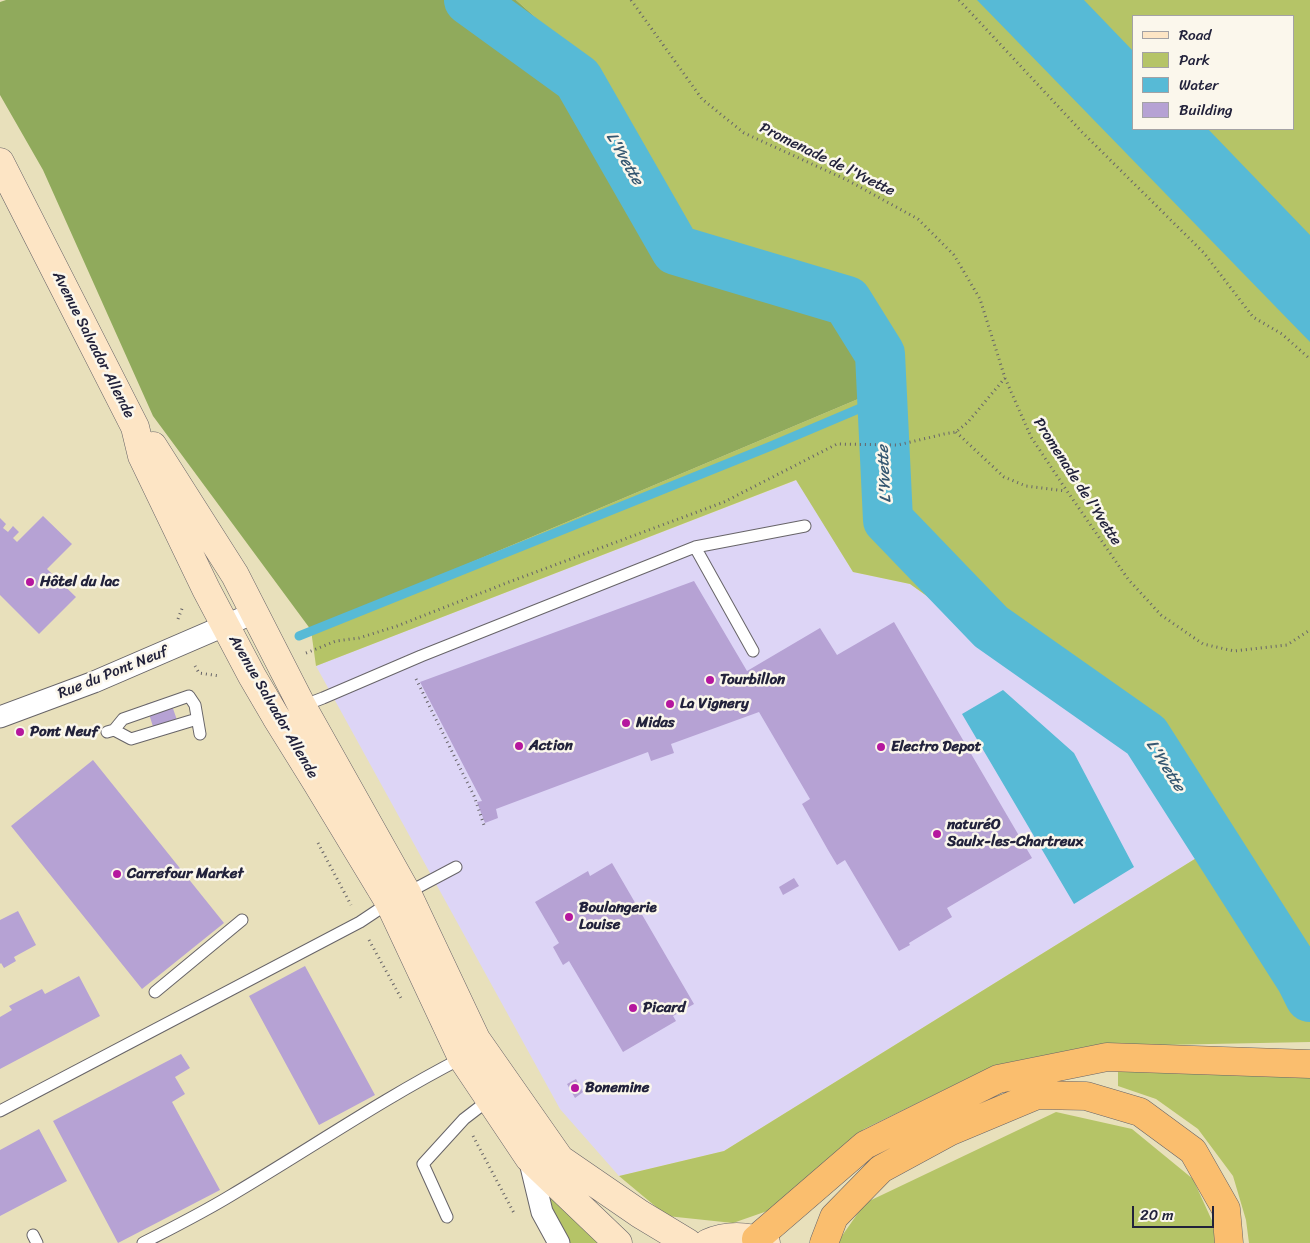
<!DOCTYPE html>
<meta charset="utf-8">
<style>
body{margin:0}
#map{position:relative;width:1310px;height:1243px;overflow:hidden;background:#e8e0bb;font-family:Sriracha,sans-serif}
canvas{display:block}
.legend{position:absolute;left:1132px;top:15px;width:162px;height:115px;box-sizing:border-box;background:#fbf7ec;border:1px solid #a4a2a5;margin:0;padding:6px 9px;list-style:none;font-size:15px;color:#22223b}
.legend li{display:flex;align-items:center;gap:10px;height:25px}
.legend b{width:25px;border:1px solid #a4a2a5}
.scale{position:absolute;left:1132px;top:1206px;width:82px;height:22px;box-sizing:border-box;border:2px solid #22223b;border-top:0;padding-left:6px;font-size:15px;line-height:18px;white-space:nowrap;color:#22223b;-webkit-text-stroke:4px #fbf7ec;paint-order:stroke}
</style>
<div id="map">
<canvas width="1310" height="1243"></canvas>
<ul class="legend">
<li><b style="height:6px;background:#fde5c5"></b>Road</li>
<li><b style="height:14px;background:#b5c467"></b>Park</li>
<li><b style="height:14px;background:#57bad6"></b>Water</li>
<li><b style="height:14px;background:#b6a2d4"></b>Building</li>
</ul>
<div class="scale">20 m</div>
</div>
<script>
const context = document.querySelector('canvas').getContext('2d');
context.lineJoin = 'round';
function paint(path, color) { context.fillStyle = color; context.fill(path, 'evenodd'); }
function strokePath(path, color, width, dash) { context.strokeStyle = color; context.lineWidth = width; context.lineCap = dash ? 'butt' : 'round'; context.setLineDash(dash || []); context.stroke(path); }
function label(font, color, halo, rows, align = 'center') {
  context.font = font + ' Sriracha,sans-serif'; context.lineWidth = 5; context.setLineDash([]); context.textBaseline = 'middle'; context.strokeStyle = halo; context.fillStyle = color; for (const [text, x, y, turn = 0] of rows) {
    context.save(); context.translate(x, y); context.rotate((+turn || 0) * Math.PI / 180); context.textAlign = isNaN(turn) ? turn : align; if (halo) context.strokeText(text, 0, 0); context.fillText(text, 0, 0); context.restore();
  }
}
paint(new Path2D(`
 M797,480L853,572L910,584L1134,744L1206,852L724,1151L619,1176L560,1109L316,666Z`), '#ddd5f6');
paint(new Path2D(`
 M516,0H1310V1042L1111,1046L985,1070L864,1129L773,1209L733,1223L667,1216L619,1176L724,1151L1206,852L1134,744L910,584L853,572L796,480L316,666L311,630L896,383L870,294L761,259L698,242L667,207L628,129L590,66ZM1134,16H1294V129H1134Z
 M1118,1069L1310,1078V1243H1249L1246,1220L1233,1176L1198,1129L1156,1099L1118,1086Z
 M1056,1112L1132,1129L1193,1179L1214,1225L1215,1243H837L865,1203Z
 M549,1196L600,1243H565L556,1226Z`), '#b5c467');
paint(new Path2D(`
 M6,0H516L590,66L628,129L667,207L698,242L761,259L870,294L891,339L896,383L311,630L153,416L43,170L0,95V2Z`), '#90aa5c');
paint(new Path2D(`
 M977,0H1084L1134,52V129H1208L1310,235V342Z
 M1003,690L1074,753L1134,867L1074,904L962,714Z`), '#57bad6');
strokePath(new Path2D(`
 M299,636L771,446L882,399`), '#57bad6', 9);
strokePath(new Path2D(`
 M469,0L578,79L676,250L847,301L880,354L888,520L991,627L1146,736L1301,979L1310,997`), '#57bad6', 50);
paint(new Path2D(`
 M43,516L72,544L47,569L76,597L39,634L0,595V518L6,524L3,528L8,532L13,526L19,532L13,538L17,542Z
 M694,581L747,671L820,628L837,655L894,622L1032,858L947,908L952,917L909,943L910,945L899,951L845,860L837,865L828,850L802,804L810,799L759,712L671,744L674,753L651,761L648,752L496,809L498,818L485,823L477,802L482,801L420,682Z
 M169,697L178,723L154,730L146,704Z
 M93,760L224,923L142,989L11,826Z
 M612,863L694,1004L673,1016L676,1021L623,1052L569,961L563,965L553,947L559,943L535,902L588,871L590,876Z
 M794,878L799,886L783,895L779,887Z
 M18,911L36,945L14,957L16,961L4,968L1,963L0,964V920Z
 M305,966L375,1095L319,1125L249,996Z
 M79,976L100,1016L0,1069V1017L12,1010L9,1006L42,989L45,994Z
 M181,1054L190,1068L175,1077L185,1094L172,1102L220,1190L118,1243L53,1121Z
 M576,1079L583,1092L575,1098L567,1084Z
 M39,1129L67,1181L0,1216V1150Z`), '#b6a2d4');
const lane = new Path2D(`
 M695,547L753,651
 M302,706L323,698L421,656L695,547L805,526
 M114,730L131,739L197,719
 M107,732L114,730L123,719L189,696L195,705L200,734
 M407,893L456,867
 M155,992L242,920
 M0,1111L360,922L390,902
 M447,1217L423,1164L464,1119L490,1099
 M33,1235L37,1243
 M143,1243C172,1228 202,1213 230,1196C308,1150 382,1099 462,1058`);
const street = new Path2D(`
 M0,717L94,682L254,613
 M529,1158L542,1212L559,1243`);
const secondary = new Path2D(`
 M0,162L135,427L142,456L206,589L252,676L276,717L317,783L389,902L462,1058L529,1158L618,1243
 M153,446L235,575L302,706L407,893L476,1039L560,1159L640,1214L688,1243
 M708,1243C726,1235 747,1235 766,1243`);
const highway = new Path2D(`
 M756,1239L865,1145L998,1079L1107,1057L1310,1064
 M824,1243L834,1217L881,1169L951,1131L1037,1095L1086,1096L1140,1112L1193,1151L1226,1209L1229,1243`);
strokePath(lane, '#676468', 13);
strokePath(street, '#676468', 23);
strokePath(secondary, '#676468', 29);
strokePath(highway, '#676468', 29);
strokePath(new Path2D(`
 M631,0L702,99L744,133L847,180L918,219L954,255L980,299L1005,378L1031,437L1067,491L1128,579L1161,615L1203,644L1234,651L1287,645L1310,630
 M959,0L1082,132L1204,253L1253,317L1282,334L1310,359
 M956,432L1004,477L1026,486L1066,491
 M178,619L183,606
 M306,653L336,641L359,638L397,626L509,582L724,502L837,444L898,445L944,434L956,432L968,422L1005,378
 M195,666L199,673L220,676
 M416,679L474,796L485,828
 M318,843L351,905
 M369,940L401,998
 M473,1136L515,1215`), '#676468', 3, [1, 4]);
strokePath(lane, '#fff', 11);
strokePath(street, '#fff', 21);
strokePath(secondary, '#fde5c5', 28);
strokePath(highway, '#fabe6e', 28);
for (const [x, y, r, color] of [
 [30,582,5,"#b5179e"],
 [710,680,5,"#b5179e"],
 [670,704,5,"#b5179e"],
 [626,723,5,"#b5179e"],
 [20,732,5,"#b5179e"],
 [519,746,5,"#b5179e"],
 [881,747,5,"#b5179e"],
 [937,834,5,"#b5179e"],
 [117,874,5,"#b5179e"],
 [569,917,5,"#b5179e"],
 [633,1008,5,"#b5179e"],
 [575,1088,5,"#b5179e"]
]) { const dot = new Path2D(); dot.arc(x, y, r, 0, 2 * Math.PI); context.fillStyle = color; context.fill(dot); strokePath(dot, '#fbf7ec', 2); }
label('15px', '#22223b', '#fbf7ec', [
 ["Promenade de l'Yvette",827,160,26],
 ["Avenue Salvador Allende",93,345,63],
 ["Promenade de l'Yvette",1077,482,57],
 ["Rue du Pont Neuf",113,673,-22],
 ["Avenue Salvador Allende",273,707,60]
]);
label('bold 15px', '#22223b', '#fbf7ec', [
 ["Hôtel du lac",40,582],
 ["Tourbillon",720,680],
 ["La Vignery",680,704],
 ["Midas",636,723],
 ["Pont Neuf",30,732],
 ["Action",529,746],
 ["Electro Depot",891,747],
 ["naturéO",947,825],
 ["Saulx-les-Chartreux",947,842],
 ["Carrefour Market",127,874],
 ["Boulangerie",579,908],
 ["Louise",579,925],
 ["Picard",643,1008],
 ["Bonemine",585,1088]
], 'left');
label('italic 16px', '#355771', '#fbf7ec', [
 ["L'Yvette",624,159,60],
 ["L'Yvette",885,474,-93],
 ["L'Yvette",1165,766,58]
]);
</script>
